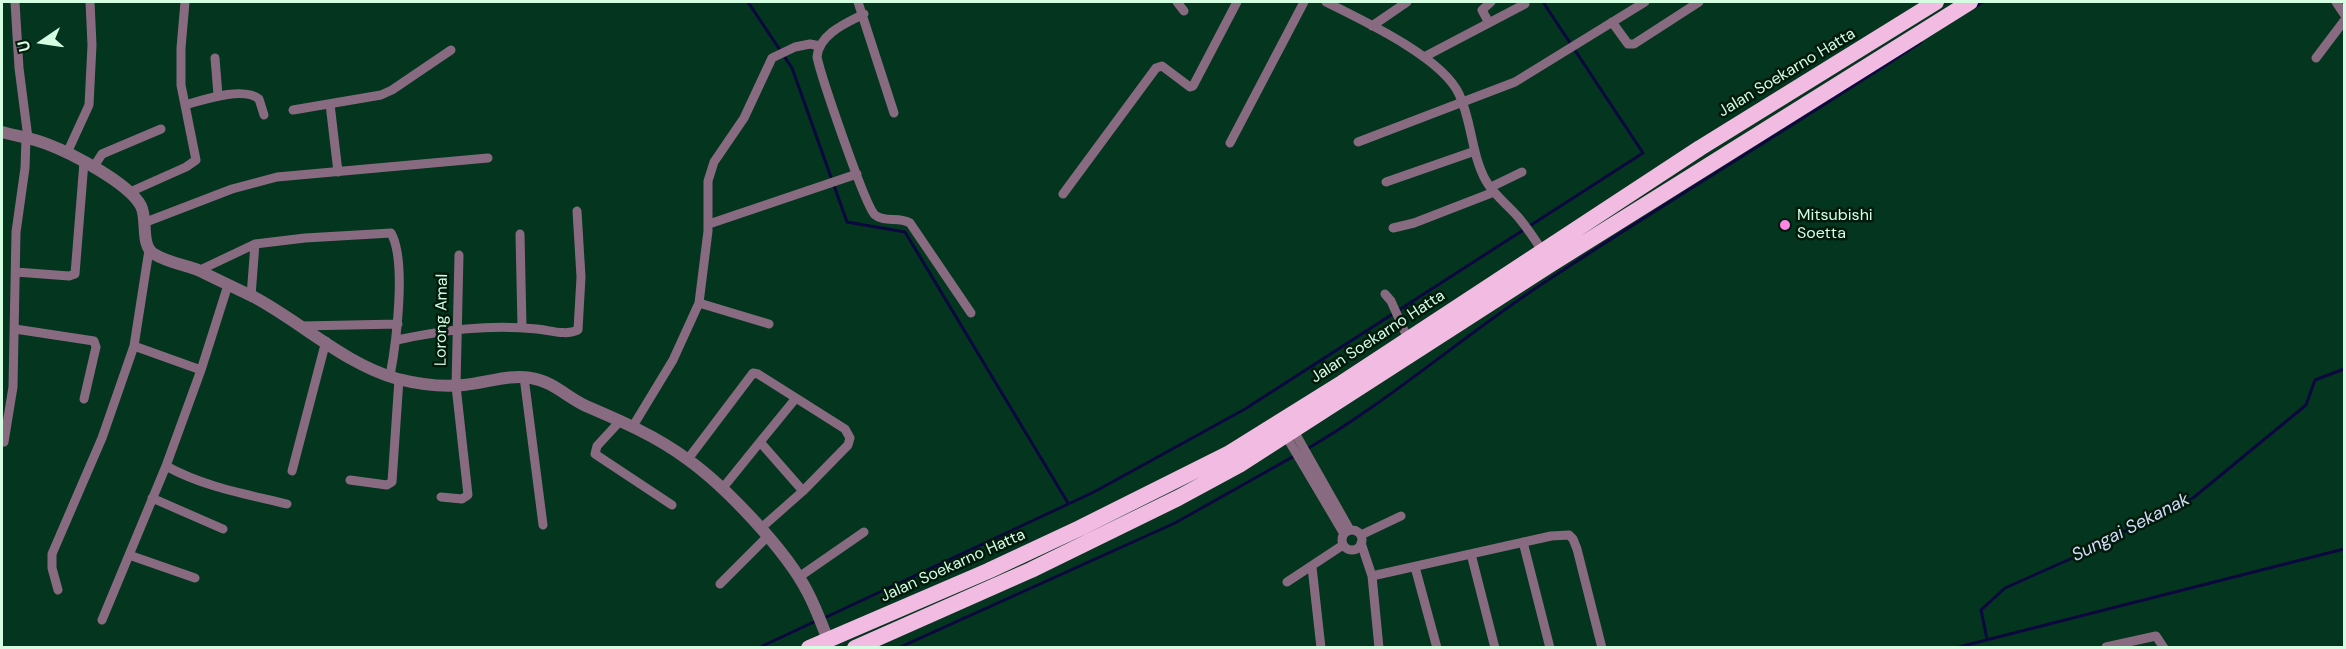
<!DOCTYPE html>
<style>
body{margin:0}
#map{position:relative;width:2346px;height:649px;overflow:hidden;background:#04351e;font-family:"DM Sans",sans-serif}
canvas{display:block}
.frame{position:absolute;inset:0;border:3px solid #d4fde2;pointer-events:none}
.north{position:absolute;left:12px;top:12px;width:60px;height:60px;-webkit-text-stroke:4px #011a0c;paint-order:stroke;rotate:257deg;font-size:16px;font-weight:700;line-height:24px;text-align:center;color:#d4fde2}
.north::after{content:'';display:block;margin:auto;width:21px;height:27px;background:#d4fde2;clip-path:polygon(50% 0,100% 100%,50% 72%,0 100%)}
</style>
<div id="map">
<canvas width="2346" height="649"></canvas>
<div class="frame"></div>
<div class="north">U</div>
</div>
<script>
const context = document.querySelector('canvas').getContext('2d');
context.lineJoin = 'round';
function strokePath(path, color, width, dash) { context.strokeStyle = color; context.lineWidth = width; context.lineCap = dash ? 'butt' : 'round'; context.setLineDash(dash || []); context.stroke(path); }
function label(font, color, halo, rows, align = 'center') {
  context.font = font + ' "DM Sans",sans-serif'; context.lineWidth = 5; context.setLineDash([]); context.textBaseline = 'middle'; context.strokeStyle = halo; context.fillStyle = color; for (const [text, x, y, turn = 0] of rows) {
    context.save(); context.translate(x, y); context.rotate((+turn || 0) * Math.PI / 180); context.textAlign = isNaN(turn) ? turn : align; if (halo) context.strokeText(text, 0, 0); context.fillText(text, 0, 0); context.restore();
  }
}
strokePath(new Path2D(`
 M748,2L792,68L847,222L905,232L1068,503
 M1975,7L1983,2
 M1307,449C1391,400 1464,335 1545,282C1669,200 1797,124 1921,42
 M822,619L1094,492L1245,409L1643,153L1543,2
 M1987,639L1981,610L2005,588L2104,544L2138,523L2193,498L2306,405L2315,380L2344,369
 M758,648L816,621
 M898,648L1175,523L1296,455
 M1955,648L2344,549`), '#0d073f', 3);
strokePath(new Path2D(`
 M15,2L19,68L28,138
 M858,2L894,113
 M1177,2L1184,11
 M1326,2C1362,20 1442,57 1459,94C1472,121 1471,154 1486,181C1494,195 1509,206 1519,218C1528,229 1536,241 1543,252
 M2336,2L2344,14
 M864,14C846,23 819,34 817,57C821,76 865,206 875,215C884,223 900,216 910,223L971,313
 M1612,22L1628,44H1634L1699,2
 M1489,23L1482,10L1491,2
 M1372,26L1407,2
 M1424,57L1525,4
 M215,58L218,95
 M2316,58L2344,21
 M330,104L338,172
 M185,105C203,100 243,86 259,99L264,115
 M293,110L381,95L392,90L451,50
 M1358,142L1515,82L1645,2
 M1230,143L1304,2
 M67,153L89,105L92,45L90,2
 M93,168L102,154L161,129
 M1386,182L1475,151
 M1491,187L1522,172
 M130,192L186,167L196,160L181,85V48L185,2
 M1063,194L1156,68L1162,66L1190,87L1193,86L1237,2
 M146,222L232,189L277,177L488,158
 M709,224L857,174
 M1393,228L1414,223L1494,192
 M520,234L522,327
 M198,271L255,244L305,238L391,233C407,261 396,344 390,376
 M16,272L69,276L75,274L84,162
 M1385,294L1391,301L1408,339
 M251,296L255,244
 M699,303L769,324
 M302,326L398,324
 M15,329L94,341L96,347L84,399
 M397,340C444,330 489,324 537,329C549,330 566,336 578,330L581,277L577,211
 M134,346L201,370
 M524,377L543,525
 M621,420L597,446L595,454L672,505
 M633,426L673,360L699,303L708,231V181L714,162L744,118L772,58L795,47L810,44L820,46
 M1294,431L1350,530
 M1286,436L1344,534
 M4,442L13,387L16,232L25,168L26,138
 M760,442L796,398
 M688,459L753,373L758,374L845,429L850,438L848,445L803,491L760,529
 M166,466C204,487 246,494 287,504
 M292,471L326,341
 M350,480L387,485L392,482L399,379
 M722,489L760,442L803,491
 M441,497L462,499L468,495L456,386L459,255
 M152,498L223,529
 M1342 540a10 10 0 1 1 20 0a10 10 0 1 1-20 0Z
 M1361,535L1401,516
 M1523,542L1550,648
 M1361,543L1372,576L1379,648
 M1471,554L1495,648
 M129,555L195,578
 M1312,567L1321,648
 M1415,567L1437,648
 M1372,576L1551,536L1569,535L1573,539L1577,549L1602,648
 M799,577L864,532
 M1287,582L1343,545
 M720,584L767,537
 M58,590L52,568V554L102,438L134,346L149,250
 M102,620L166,466L201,370L228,285
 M2106,647L2156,636L2164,648`), '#896b81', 9);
strokePath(new Path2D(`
 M2,132C16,136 32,138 47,144C71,153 129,183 141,206C148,220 140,245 154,254C167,262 184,265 198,270C216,279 235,288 254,297C301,322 346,365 398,379C418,384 444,387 464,385C486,383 510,374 531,378C552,381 567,397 586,406C621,421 656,436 687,459C725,486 787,551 808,593C816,608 822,625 828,640`), '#896b81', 12);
strokePath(new Path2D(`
 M809,648L988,571L1080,528L1228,454L1342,383L1700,148L1936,2
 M855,648L1031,570L1178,498L1239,465L1551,264L1970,2`), '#f2bce2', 16);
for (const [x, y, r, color] of [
 [1785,225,6,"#fd86e1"]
]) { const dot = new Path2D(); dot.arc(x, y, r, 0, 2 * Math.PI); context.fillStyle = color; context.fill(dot); strokePath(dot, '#011a0c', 2); }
label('16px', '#d4fde2', '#011a0c', [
 ["Jalan Soekarno Hatta",1787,73,-31],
 ["Lorong Amal",442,320,-89],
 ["Jalan Soekarno Hatta",1378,337,-33],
 ["Jalan Soekarno Hatta",953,566,-24]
]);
label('16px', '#d4fde2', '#011a0c', [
 ["Mitsubishi",1797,216],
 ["Soetta",1797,234]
], 'left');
label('italic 18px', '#d7dcf9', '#011a0c', [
 ["Sungai Sekanak",2131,528,-27]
]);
</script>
